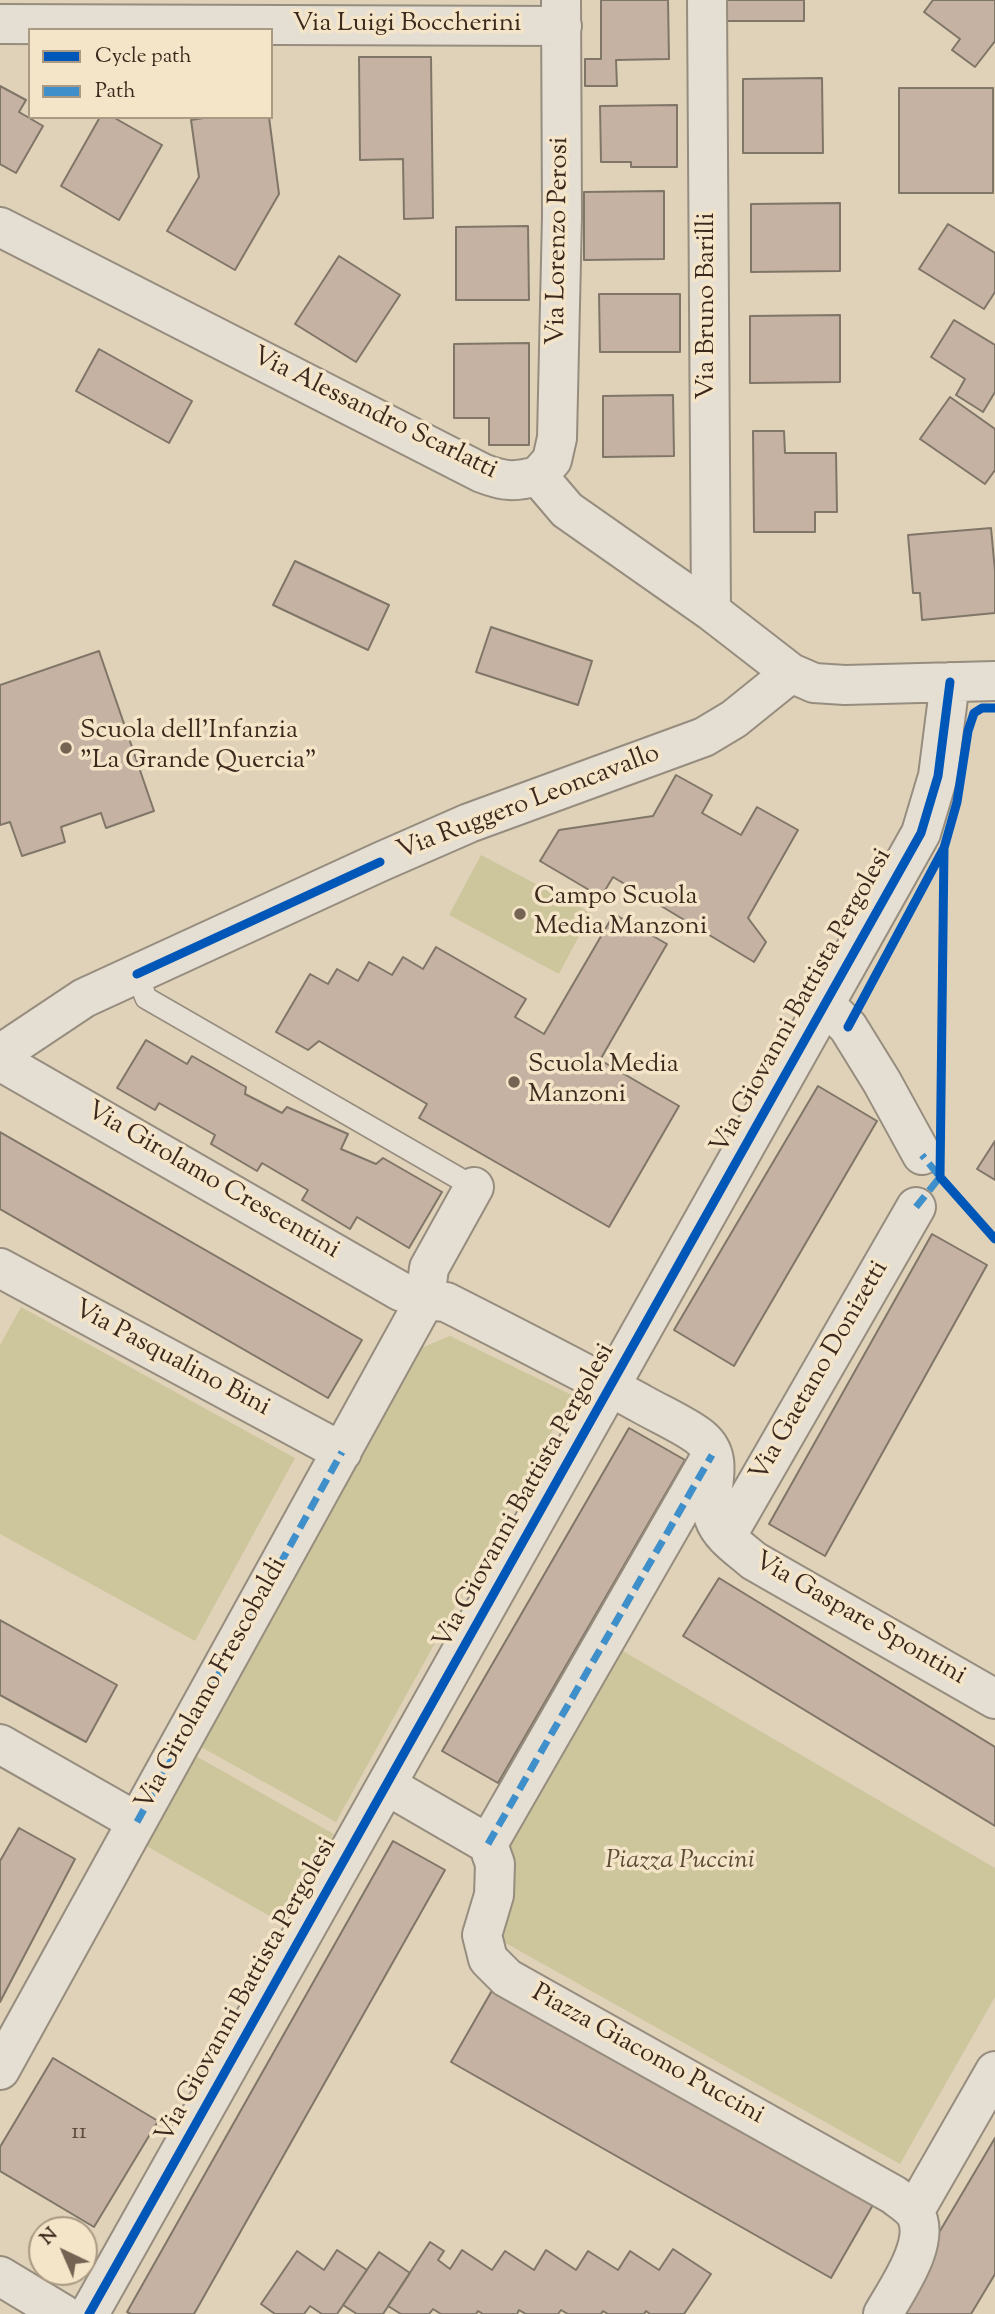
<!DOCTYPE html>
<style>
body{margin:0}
#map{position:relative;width:995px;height:2314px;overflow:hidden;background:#dfd2b9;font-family:"Sorts Mill Goudy",serif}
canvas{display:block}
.legend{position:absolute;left:28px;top:28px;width:245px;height:91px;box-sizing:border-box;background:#f4e4c8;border:2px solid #aa9983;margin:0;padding:9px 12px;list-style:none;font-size:21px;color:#3c281c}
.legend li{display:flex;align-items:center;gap:14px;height:35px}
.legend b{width:35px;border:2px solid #aa9983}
.north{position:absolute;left:28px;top:2216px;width:70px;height:70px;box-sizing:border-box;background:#f4e4c8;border:2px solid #aa9983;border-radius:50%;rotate:316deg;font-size:19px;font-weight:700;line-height:28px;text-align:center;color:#3c281c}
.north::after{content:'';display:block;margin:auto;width:24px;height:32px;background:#756453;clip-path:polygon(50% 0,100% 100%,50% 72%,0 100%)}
</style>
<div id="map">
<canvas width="995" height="2314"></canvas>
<ul class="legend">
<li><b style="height:9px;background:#0057b8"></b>Cycle path</li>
<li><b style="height:9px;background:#3e8fca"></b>Path</li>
</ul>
<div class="north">N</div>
</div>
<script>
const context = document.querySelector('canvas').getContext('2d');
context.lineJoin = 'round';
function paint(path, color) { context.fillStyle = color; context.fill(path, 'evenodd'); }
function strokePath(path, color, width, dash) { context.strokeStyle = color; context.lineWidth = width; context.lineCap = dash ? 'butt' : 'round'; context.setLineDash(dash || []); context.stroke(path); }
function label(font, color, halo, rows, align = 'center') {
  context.font = font + ' "Sorts Mill Goudy",serif'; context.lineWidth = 7; context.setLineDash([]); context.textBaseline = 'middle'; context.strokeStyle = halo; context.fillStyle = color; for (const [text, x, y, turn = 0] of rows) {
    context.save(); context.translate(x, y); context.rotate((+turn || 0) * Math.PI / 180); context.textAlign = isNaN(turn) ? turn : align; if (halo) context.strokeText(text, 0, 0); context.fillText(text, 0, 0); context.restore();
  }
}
paint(new Path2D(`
 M481,855L591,913L559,974L449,915Z
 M21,1307L295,1458L195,1641L0,1534V1345Z
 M450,1336L572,1395L336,1822L201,1747L421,1348Z
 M623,1651L995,1868V1997L900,2164L502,1941L509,1847Z
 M194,1755L334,1834L282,1923L143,1844Z`), '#cdc69c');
const building = new Path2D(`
 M601,0H668L669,59L616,60L617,86H585V59H601Z
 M727,0H804V21H727Z
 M933,0H995V41L975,67L952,50L960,39L924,12Z
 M359,57H431L433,218L404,219L403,159L360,160Z
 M822,78L823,153H743V79Z
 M0,86L26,100L19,112L43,126L16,173L0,164Z
 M899,88H993V193H899Z
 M677,105V167H631V162H601L600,106Z
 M100,117H113L162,145L119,220L61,186Z
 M210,117H269L279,194L235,270L167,231L199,177L191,120Z
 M664,191V259L584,260V192Z
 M840,203V271L751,272V204Z
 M948,224L995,253V292L984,309L919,269Z
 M528,226L529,300H456V227Z
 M339,256L400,295L356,362L295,324Z
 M599,294H680V352H600Z
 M840,315V382L750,383V316Z
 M954,320L995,345V392L983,412L956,395L965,379L931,357Z
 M529,343V445H489V418H454V344Z
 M99,349L192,401L169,443L76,391Z
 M673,395L674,456L603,457V396Z
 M950,397L995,429V470L985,484L920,439Z
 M753,431H784L785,453H836L837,512H815V532H754Z
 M991,528L995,571V613L922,620L920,593H913L908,535Z
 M295,561L389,605L368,650L273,605Z
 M491,627L592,661L578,705L476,672Z
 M99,651L154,811L106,828L101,813L61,827L65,842L22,856L10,822L0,825V685Z
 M676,775L712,795L702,813L741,835L757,807L798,830L748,918L766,942L754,962L613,877L601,897L540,861L559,830L653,816Z
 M614,914L667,944L600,1060L679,1106L609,1227L419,1118L427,1104L319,1041L308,1050L276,1032L310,974L328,984L337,969L358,981L369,962L392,975L403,957L423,969L436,947L526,999L515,1017L544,1034Z
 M146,1040L187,1064L192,1056L246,1087L245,1094L282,1113L287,1107L348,1134L341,1149L376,1164L383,1158L442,1192L409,1248L357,1217L350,1229L302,1200L308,1190L262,1163L257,1171L211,1144L215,1135L159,1103L155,1110L117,1088Z
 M818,1086L877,1121L734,1366L674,1330Z
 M0,1132L362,1340L328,1398L0,1209Z
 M995,1141V1180L977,1169Z
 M932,1234L987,1265L825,1556L769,1524Z
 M629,1428L685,1460L498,1783L442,1751Z
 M719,1578L995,1747V1826L683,1636Z
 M0,1620L117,1685L86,1742L0,1695Z
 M19,1828L75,1859L0,2002V1861Z
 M393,1841L445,1870L194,2314H131L127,2312Z
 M494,1987L874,2203L831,2278L451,2062Z
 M53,2058L158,2121L94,2227L0,2171V2147Z
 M995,2138V2274L971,2314H896L892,2312Z
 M430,2242L444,2251L438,2260L450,2269L462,2250L492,2270L505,2251L534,2270L546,2250L576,2270L588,2251L618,2270L630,2251L659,2270L673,2249L711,2274L684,2314H650L646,2311L644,2314H608L603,2311L601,2314H568L561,2310L558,2314H526L519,2310L517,2314H483L478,2311L476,2314H441L433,2309L429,2314H401L388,2306Z
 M337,2250L367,2270L337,2314H322L310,2306L304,2314H275L261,2304L297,2251L324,2270Z
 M379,2252L410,2273L383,2314H357L343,2305Z`);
paint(building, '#c5b2a3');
strokePath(building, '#807668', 2);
const lane = new Path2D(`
 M137,974L146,998L474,1187`);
const street = new Path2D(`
 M707,0L711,611
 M0,24L562,26
 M0,227L482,473C505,482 515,482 538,476
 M538,476L567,510L711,611L791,673L814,683L845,685L995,681
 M538,476L552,460L557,438L562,216L561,1
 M826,1005L848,1027L882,1082L922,1155
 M0,1054L84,998L380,862L469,823L704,737L734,719L791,673
 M0,1061L400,1291L425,1300L446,1302C511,1335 576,1368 640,1403C657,1413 687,1426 701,1438C728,1461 705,1491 714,1518C720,1536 740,1549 754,1561L995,1699
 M0,1268L342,1452
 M726,1537L916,1207
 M0,1744L137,1822
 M388,1786L488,1844L495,1864L494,1895L482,1935L488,1959L507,1978L894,2195C900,2200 910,2206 915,2213C932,2241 897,2289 883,2314
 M488,1844L710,1458
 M0,2070L425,1300L429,1268L474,1187
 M914,2212L995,2071
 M0,2276L63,2314
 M89,2314L921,833L938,776L950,682`);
strokePath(lane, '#968d7e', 24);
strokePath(street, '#968d7e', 42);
strokePath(lane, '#e5ded2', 21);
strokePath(street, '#e5ded2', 38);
strokePath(new Path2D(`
 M916,1207L940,1177L922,1155
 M137,1822L342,1452
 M488,1844L712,1455`), '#3e8fca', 7, [14, 7]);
strokePath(new Path2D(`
 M944,848L940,1177L995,1239
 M137,974L380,862
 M848,1027L944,848L957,802L968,731L974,713L982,708H995
 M89,2314L921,833L938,776L950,682`), '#0057b8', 9);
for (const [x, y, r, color] of [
 [66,748,7,"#756453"],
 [520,914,7,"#756453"],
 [514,1082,7,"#756453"]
]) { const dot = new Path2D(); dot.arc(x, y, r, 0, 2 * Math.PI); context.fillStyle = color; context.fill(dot); strokePath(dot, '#f4e4c8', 2.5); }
label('23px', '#5e4a3e', null, [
 ["11",79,2134]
]);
label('26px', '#3c281c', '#f4e4c8', [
 ["Via Luigi Boccherini",407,26],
 ["Via Lorenzo Perosi",560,241,-89],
 ["Via Bruno Barilli",709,306,-90],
 ["Via Alessandro Scarlatti",374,415,26],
 ["Via Ruggero Leoncavallo",529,804,-21],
 ["Via Giovanni Battista Pergolesi",803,1002,-61],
 ["Via Girolamo Crescentini",212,1182,30],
 ["Via Pasqualino Bini",171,1360,28],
 ["Via Gaetano Donizetti",821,1372,-60],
 ["Via Giovanni Battista Pergolesi",526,1497,-61],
 ["Via Gaspare Spontini",859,1620,30],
 ["Via Girolamo Frescobaldi",213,1685,-61],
 ["Via Giovanni Battista Pergolesi",248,1991,-61],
 ["Piazza Giacomo Puccini",647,2056,29]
]);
label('26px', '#3c281c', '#f4e4c8', [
 ["Scuola dell'Infanzia",80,733],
 ["\"La Grande Quercia\"",80,763],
 ["Campo Scuola",534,899],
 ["Media Manzoni",534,929],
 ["Scuola Media",528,1067],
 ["Manzoni",528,1097]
], 'left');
label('italic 26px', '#5d4d36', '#f4e4c8', [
 ["Piazza Puccini",680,1863]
]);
</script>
